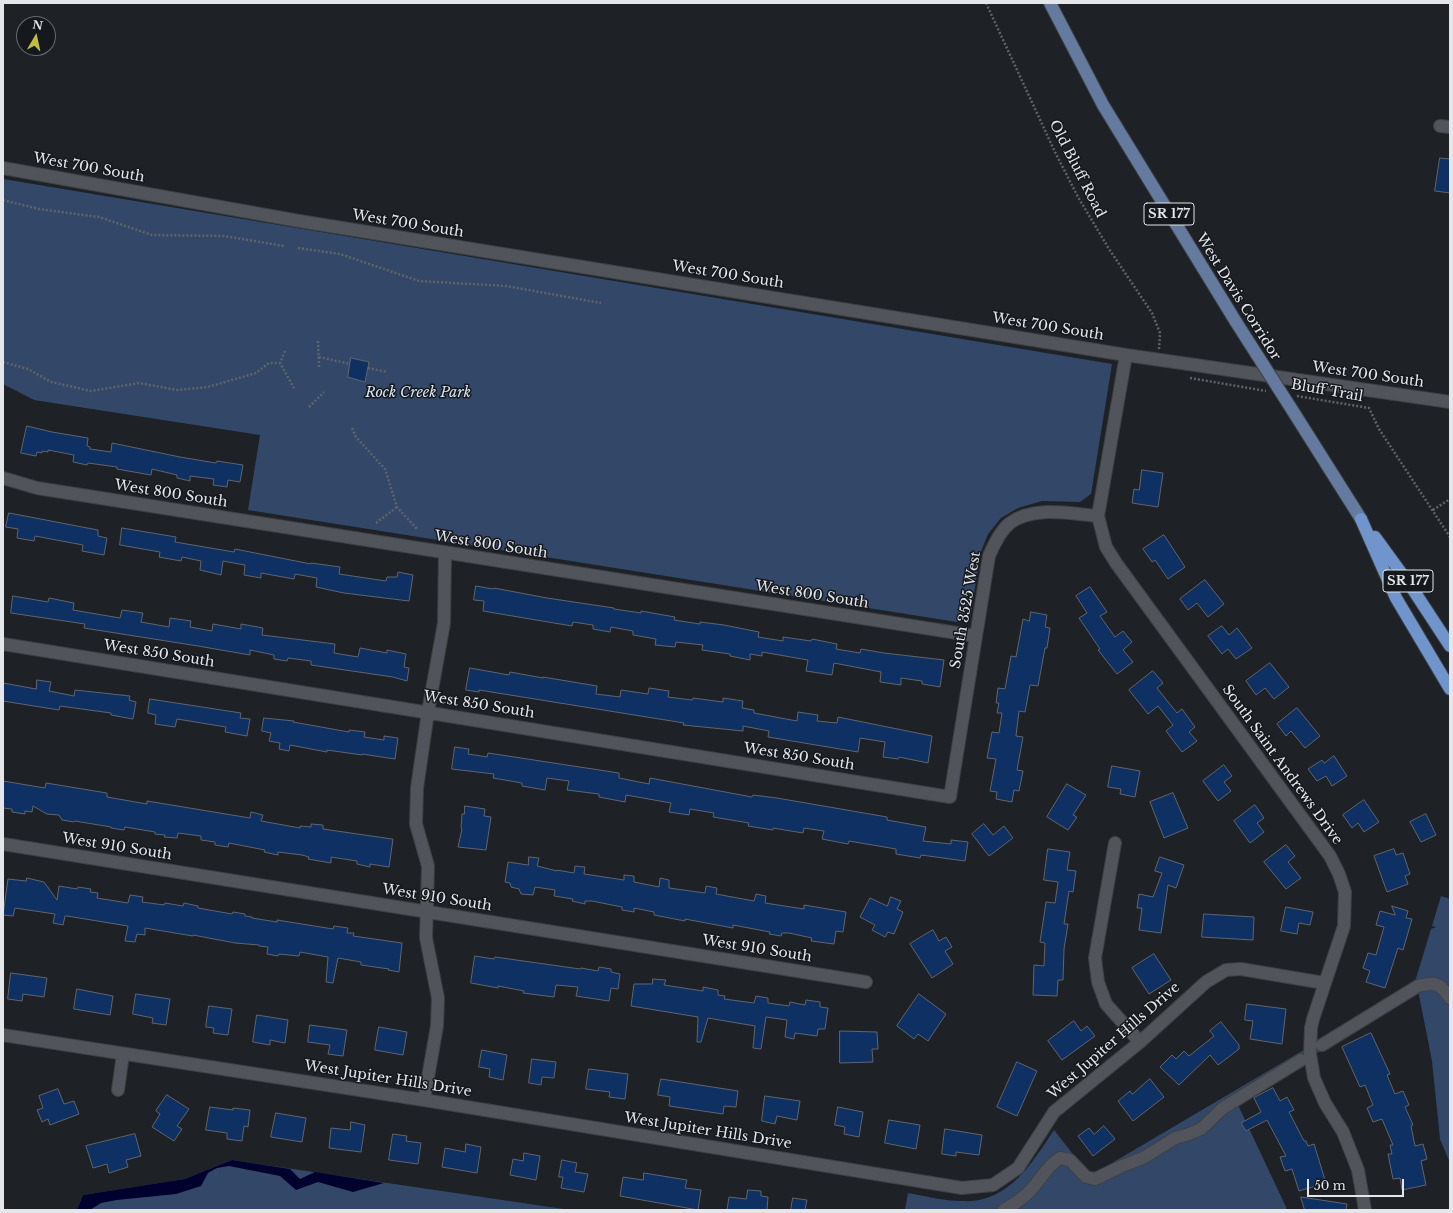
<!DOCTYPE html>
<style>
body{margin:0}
#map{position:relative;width:1453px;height:1213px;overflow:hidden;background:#1e2227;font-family:"Libre Baskerville",serif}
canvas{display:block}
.frame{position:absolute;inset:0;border:4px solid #e4e6e9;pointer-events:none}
.north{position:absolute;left:16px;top:16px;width:40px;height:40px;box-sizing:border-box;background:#15181d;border:1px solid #686a6f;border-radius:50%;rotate:9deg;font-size:11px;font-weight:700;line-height:16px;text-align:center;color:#e4e6e9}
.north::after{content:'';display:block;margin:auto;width:14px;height:18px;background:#c0be41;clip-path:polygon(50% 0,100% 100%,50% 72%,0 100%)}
.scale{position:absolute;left:1307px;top:1179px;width:97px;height:18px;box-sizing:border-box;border:2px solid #e4e6e9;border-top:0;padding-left:5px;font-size:12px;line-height:14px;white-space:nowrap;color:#e4e6e9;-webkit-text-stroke:3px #15181d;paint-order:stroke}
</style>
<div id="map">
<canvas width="1453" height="1213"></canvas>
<div class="frame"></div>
<div class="north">N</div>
<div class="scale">50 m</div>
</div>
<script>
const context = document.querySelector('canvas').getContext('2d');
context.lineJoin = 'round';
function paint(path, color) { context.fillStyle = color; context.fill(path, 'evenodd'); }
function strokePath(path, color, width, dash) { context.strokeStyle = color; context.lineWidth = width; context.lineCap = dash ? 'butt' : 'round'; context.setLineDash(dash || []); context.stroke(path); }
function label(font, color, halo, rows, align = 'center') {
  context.font = font + ' "Libre Baskerville",serif'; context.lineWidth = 3; context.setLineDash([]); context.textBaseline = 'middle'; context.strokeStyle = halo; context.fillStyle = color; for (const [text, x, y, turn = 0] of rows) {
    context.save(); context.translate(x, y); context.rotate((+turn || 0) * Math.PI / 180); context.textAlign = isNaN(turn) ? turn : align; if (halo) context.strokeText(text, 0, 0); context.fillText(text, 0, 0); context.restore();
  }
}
paint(new Path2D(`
 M3,179L1112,364L1091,494L1080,502L1042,501L1018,508L1001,518L988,534L980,554L971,614L957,622L248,510L260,435L34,400L3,384Z
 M1441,896L1450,899V1163L1440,1139L1432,1061L1418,990L1237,1103L1286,1207V1210H905L908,1193C925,1196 944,1201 962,1201C1008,1204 1032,1163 1054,1130L1090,1176L1414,985L1431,929L1436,927L1432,926Z
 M232,1160L570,1210H77L83,1195L185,1179Z`), '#334869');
paint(new Path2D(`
 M232,1160L290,1169L300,1179L315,1172L384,1183L353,1192L318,1182L296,1190L280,1176L229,1166L217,1168L208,1173L201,1186L176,1194L117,1200L101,1203L90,1210H77L83,1195L185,1179Z`), '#00002e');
const building = new Path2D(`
 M1440,158L1450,159V193L1435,191Z
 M351,358L369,362L365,382L348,377Z
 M27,426L52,432L88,438L87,446L90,447V449L111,452L112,443L180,457L216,463L217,461L243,465L240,482L228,480L227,487L213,485L214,479L190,476V481L177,478V475L152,469L151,475L117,469V467L88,463L87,465L73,462L74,455L48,450V452L42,451V453L37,452L36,456L21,453Z
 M1142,470L1163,473L1158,507L1132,503L1134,489L1139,490Z
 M9,513L98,530V536L107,538L104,555L82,551L83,545L35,536L34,541L17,538L18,529L6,527Z
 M122,528L176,537L175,542L234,552L235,549L311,564V563L340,567L339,574L386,581L387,577H397L398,572L413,575L409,601L344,593L316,587L317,578L295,574L294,579L261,573V578L244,575L245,565L223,561L221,575L200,570L201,561L182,557L181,561L159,557L160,552L120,545Z
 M1164,535L1185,567L1168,579L1155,560L1152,562L1143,549Z
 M1205,580L1224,604L1208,617L1197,603L1188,610L1180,599Z
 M476,586L493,589L494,588L547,598L614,608V609L641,613V611L675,617L674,620L700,624V622L724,625L759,632L758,637L783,641V637L811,641L812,639L837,644L836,649L860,653L861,649L884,653L944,660L940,687L922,684V681L901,678V685L880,682L881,672L834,663L832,675L806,671L808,660L762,652V656L750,654V660L730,656V654L702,650L703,645L676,642L675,647L655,645L656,639L633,635V631L611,627L610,632L593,629V625L573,622L572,626L483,611L484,601L474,600Z
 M1090,587L1107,612L1100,616L1115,637L1123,631L1132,642L1123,650L1133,662L1117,674L1098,650L1100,649L1079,618L1087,613L1076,596Z
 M13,596L48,602L49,598L74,603L73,610L120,618L122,610L143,613L141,622L169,627L170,618L191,621L190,627L212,631L213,624L241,629V624L263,628L262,635L335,644L334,653L358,657L360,648L387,653V650L406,654L404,667L409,668L407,681L393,677L311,665V661L288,658L287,661L274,659V655L250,650V655L198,646L84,628L85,624L11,613Z
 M1031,612L1047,615L1045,627L1050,628L1047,648H1045L1038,686L1030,685L1025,712L1019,711L1016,736L1023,737L1017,770L1023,771L1019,791L1014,790L1012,802L996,799L997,792L990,791L996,759L987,758L992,732L999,733L1002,713H997L999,703H996L998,688L1005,689L1011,656L1016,657L1023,619L1029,621Z
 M1222,626L1229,635L1237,628L1252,648L1236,659L1228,649L1222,654L1208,636Z
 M1270,663L1289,687L1274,699L1265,688L1256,695L1246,681Z
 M470,668L509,675L510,672L543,678V677L597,686L596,694L620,697L621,690L648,694L649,688L669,691L668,697L692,700L693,698L723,702V698L743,701L742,708L754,710V713L797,721L798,712L818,715L817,721L837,723L838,717L932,736L928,763L899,757L898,759L883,757L885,742L860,738L858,752L768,737L769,731L743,726V731L683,725L684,723L479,690V692L466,690Z
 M1153,671L1163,683L1157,688L1177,713L1182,709L1195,727L1189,732L1197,741L1182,752L1166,731L1173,725L1158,706L1148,714L1129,690Z
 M37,680L51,682L49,691L74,696L75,690L130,696L129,700L136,702L133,719L111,715V713L60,706L59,710L3,701V683L36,689Z
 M150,699L241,713L240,718L250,719L247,736L225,732L226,727L177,719L175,727L155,724L156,715L148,713Z
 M1297,708L1320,736L1305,748L1291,731L1286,736L1277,724Z
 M264,718L294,721L293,722L349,732V730L365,732L364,737L384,740V736L398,738L395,759L362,754V755L327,750V752L290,745L289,751L279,749L280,743L269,741L271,733L262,731Z
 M455,747L469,749L468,754L487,757L488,753L619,773V778L649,784L650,778L752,797L753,795L777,798L887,817V820L926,827L923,841L951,844V840L968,842L965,861L921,855L920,858L896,854V849L849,841L848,844L822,839L824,831L804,828L803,833L773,828V830L748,826L749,823L713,817L714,813L690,809L689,815L669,812L671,803L626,795L625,802L599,797V794L567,790L569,781L547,778L545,790L522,786V783L493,778L494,774L452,769Z
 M1334,756L1347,776L1332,786L1326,776L1317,781L1308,769L1322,760L1324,763Z
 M1224,765L1232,776L1224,782L1231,791L1218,801L1203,781Z
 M1112,766L1140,771L1135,797L1120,794L1121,789L1108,787Z
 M3,781L45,788L46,783L107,793V797L147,804V801L250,818L251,812L263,815L261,821L300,828V826L311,827V824L323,825V829L392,839H393L389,867L370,864V867L357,864V861L331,857V863L308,859L309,857L302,855L278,852V855L264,852L265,850L229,843L228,847L215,845V842L201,840V836L178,833L177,838L164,837L165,835L155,834V832L125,827L124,830L111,828V827L75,821L74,822L62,820L59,815L47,814L33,806L32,812L25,811V814L12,812V809L3,808Z
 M1067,784L1086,795L1073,815L1077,817L1068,830L1047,817Z
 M1173,793L1188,828L1164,838L1150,802Z
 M1364,800L1379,822L1364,832L1358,823L1352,828L1343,815Z
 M1255,805L1264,818L1257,823L1264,832L1250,843L1234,821Z
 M465,806L485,809L484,816L491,817L486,850L458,847L462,829L461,828L462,814H464Z
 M1426,814L1436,835L1421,842L1410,822Z
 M984,824L993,835L1004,826L1013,838L989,856L972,834Z
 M1286,845L1295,856L1288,862L1301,878L1286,889L1264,862Z
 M1048,849L1070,852L1067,870L1076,871L1073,892L1069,891L1064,924H1068L1064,949L1063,980H1058L1057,996L1033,995L1034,965L1044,966L1045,943L1040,942L1046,902L1055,903L1058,882L1044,880Z
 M1394,849L1396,855L1403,853L1410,874L1405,876L1408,884L1387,892L1374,856Z
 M529,857L539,858L537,866L557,871V870L574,873L575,866L585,867L584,874L624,880V875L634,876V882L659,887L660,878L669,880V888L705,893L706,886L717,888L716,894L754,901L756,894L766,896L765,903L804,909V905L846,912L843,932L836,931L834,944L811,941L812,938L789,933H782L781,936L769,934L770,932L733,925V928L685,919V921L654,915V912L634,908V912L622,910V907L592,901H585V904L572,901L573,899L554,896L555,890L535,887L533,895L521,894L519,889L511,887L510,883L505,882L508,862L528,865Z
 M1160,857L1184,865L1176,888L1168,885L1161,933L1139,930L1142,908H1137L1139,894L1153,897L1162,873L1155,871Z
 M27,878L44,882L57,900L59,886L77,889L78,887L91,889L90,892L98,893L97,898L128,903L130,895L143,897L142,902L164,905L165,903L183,906L184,903L198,906V908L232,914L233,912L245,914V916L252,917V918L277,922V920L333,929L334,926L348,928L347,933H354L353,936L402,943L399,972L388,970L389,969L361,965V962L338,958L333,983L326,982L328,957L300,952L299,956L279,954L278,956L267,954L268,947L259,946V945L235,943L193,935V936L145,928V935L137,934L135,942L125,941L128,926L67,916H65L63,925L53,923L55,914L15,908L13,916L3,915L8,879L26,881Z
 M891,897L901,901L897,909L903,912L894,934L888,932L885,937L872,930L875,925L860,917L870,898L887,906Z
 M1392,906L1408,911L1406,918L1412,919L1403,950L1398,948L1385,988L1366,982L1370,971L1363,968L1368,953L1376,955L1384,927L1376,925L1380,911L1395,915Z
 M1286,907L1313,912L1310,925L1299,923L1297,934L1281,931Z
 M1204,914L1254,917L1253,940L1202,937Z
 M933,930L939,941L946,937L952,947L945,951L953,964L932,978L910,944Z
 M1154,954L1171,980L1149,994L1132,968Z
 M475,956L494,959L495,957L580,969L581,968L598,971L599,967L611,969V972L620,974L618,989L611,988L609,1001L576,996L578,987L556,985L554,997L523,993L524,991L498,986V988L471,983Z
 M11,973L47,978L44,997L23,994L22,1001L8,999Z
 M653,979L666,980L664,985L703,991V987L718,990V995L725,996L724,999L754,1003L756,996L768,998V1003L789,1006L790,1002L805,1005L806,1000L820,1002V1007L828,1008L825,1029H818L817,1036L795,1033L794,1039L785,1037L787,1020L766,1017L761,1049L753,1048L755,1026L708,1018L701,1042H697L698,1017L631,1006L634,984H652Z
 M77,989L113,996L110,1015L74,1009Z
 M136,994L170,999L166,1025L152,1023L153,1018L133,1014Z
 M919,994L946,1014L928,1041L918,1034L914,1039L897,1026Z
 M1247,1004L1286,1009L1282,1044L1250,1039L1253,1021L1245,1020Z
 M209,1006L232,1009L228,1035L213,1033L214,1028L206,1027Z
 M257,1015L288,1020L285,1043L270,1040V1045L253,1042Z
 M1074,1021L1081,1031L1087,1026L1095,1036L1062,1060L1048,1041Z
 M1221,1022L1239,1045V1049L1218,1065L1210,1055L1179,1085L1160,1067L1172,1055L1176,1059L1184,1051L1189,1056L1214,1036L1210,1031Z
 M310,1025L347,1030L343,1056L328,1054L330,1045L308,1042Z
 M379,1027L407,1032L403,1055L375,1050Z
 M840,1031L877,1032L878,1049H872L873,1062L840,1063Z
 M1371,1033L1390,1074L1387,1075L1395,1094L1403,1091L1409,1105L1405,1107L1413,1125L1411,1126L1415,1146L1423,1144L1427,1159L1421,1161L1426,1185L1402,1190L1400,1178L1393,1179L1388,1154H1392L1390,1145H1393L1382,1119L1373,1122L1367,1108L1373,1105L1365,1085L1360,1087L1342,1047Z
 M482,1050L507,1055L503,1080L489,1077L490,1069L479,1067Z
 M532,1059L556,1062L554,1078L542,1077L541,1085L529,1083Z
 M1017,1062L1037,1071L1017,1116L997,1107Z
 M589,1069L628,1074L625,1099L609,1097L610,1092L586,1089Z
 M661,1079L738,1091L736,1107L724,1106L723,1114L669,1106L670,1097L658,1095Z
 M1150,1079L1164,1097L1133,1121L1118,1101L1130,1091L1132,1094Z
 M1273,1088L1280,1101L1287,1097L1294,1110L1289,1112L1304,1141H1306L1308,1146L1314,1144L1326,1183L1299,1191L1292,1169L1285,1171L1280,1157L1286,1156L1267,1120L1246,1131L1241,1123L1261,1112L1254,1098Z
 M58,1089L64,1104L74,1101L79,1114L50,1125L48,1119L42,1122L37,1110L43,1108L39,1096Z
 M167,1095L189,1109L177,1126L182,1129L174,1141L152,1127L160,1114L156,1111Z
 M765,1096L800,1101L797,1120L777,1116L775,1124L762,1121Z
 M210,1107L233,1110V1108L250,1110L248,1127L244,1126L242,1141L227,1139V1133L206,1130Z
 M838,1107L863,1112L859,1137L844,1134L845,1127L835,1125Z
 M276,1113L306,1118L302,1142L271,1137Z
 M889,1120L920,1125L916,1149L885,1143Z
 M351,1122L365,1125L361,1152L329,1148L331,1128L350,1130Z
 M1104,1126L1115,1139L1093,1156L1078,1136L1089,1128L1094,1134Z
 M945,1129L982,1135L979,1155L956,1152V1156L942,1154Z
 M135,1134L141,1156L126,1160L128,1167L109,1173L107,1164L93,1168L86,1146Z
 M393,1134L407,1136L406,1141L421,1143L418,1164L389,1160Z
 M466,1144L481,1147L477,1173L442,1167L445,1148L465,1152Z
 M524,1153L540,1156L536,1180L510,1175L513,1159L523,1161Z
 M562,1160L577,1163L575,1172L588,1174L584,1192L561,1188L563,1177H559Z
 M644,1173L687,1180L685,1188L701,1190L698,1210L620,1196L623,1177L643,1180Z
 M748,1190L761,1191V1196L768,1197L767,1210H727L729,1197L746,1199Z
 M1301,1197L1347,1204L1346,1210H1305Z
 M793,1198L807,1200L805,1210H791Z`);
paint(building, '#0e3063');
strokePath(building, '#61656b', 1);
const minor = new Path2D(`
 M1440,126L1450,127
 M3,168L299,221L1126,355L1450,402
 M1126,355L1098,516L1106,547L1116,563L1330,856L1339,874L1345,892L1344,926L1313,1019L1311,1028L1310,1054L1314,1078L1325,1103L1343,1132L1358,1170L1365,1210
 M3,478L37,488L976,636
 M3,644L950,797L989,556C994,544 1000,531 1010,523C1034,505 1071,514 1098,516
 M1115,843L1095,958L1098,982L1106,1004L1140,1042
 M3,844L866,982
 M3,1035L424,1100L962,1188L993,1185L1018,1168L1054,1112L1140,1042L1206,982L1226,970L1241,969L1324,983
 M1322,1045L1418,986C1436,982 1439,982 1450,998
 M118,1090L123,1054
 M424,1100L437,1026L438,998L426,938L428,866L416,824L417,788L428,712L444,623L445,553
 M1004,1210C1014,1204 1023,1199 1030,1191C1041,1179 1047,1166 1060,1158L1070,1160L1086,1177L1095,1179L1122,1166L1143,1158L1175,1138L1189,1134L1201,1129L1223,1108L1301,1060`);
const major = new Path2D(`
 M1050,3L1103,105L1236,322
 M1296,416L1361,519`);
const highway = new Path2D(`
 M1361,519L1396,598L1450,689
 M1375,537L1410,585L1450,646`);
strokePath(minor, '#3d4044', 14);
strokePath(major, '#3d4044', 14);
strokePath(highway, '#3d4044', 14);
strokePath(new Path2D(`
 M986,3L1055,152L1078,197L1109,249L1152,313L1160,333L1159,349
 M3,200L39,209L99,217L152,235L224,236L284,246
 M298,248L340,254L419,281L506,286L601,303
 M318,341L319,367
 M285,351L280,363L294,388
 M319,357L350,364
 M3,362L28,369L51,382L91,391L139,383L177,390L208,387L256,373L269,363H280
 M368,368L387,372
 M1190,378L1266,391
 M1297,396L1369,408L1379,429L1450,537
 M309,407L324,392
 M352,428L356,437L385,469L397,507L417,529
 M1433,510L1450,499
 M376,523L397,507`), '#606367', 2.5, [2, 2]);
strokePath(minor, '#51555b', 12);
strokePath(major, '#647b9f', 12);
strokePath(highway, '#7095cd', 12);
const majorBridge = new Path2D(`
 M1236,322L1296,416`);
strokePath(majorBridge, '#3d4044', 14, []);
strokePath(majorBridge, '#647b9f', 12);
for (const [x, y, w] of [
 [1169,214,50],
 [1408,581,50]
]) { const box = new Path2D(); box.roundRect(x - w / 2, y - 11, w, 22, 3); context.fillStyle = '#15181d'; context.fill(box); strokePath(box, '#e4e6e9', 1); }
label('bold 13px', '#e4e6e9', null, [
 ["SR 177",1169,214],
 ["SR 177",1408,581]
]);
label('14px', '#e4e6e9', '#15181d', [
 ["West 700 South",89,168,10],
 ["Old Bluff Road",1077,169,63],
 ["West 700 South",408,224,9],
 ["West 700 South",728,275,9],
 ["West Davis Corridor",1238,297,58],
 ["West 700 South",1048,327,9],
 ["West 700 South",1368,375,8],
 ["Bluff Trail",1327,391,10],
 ["West 800 South",171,494,9],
 ["West 800 South",491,545,9],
 ["West 800 South",812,595,9],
 ["South 3525 West",966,610,-80],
 ["West 850 South",159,654,9],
 ["West 850 South",479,705,9],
 ["West 850 South",799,757,9],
 ["South Saint Andrews Drive",1282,765,54],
 ["West 910 South",117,847,9],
 ["West 910 South",437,898,9],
 ["West 910 South",757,949,9],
 ["West Jupiter Hills Drive",1114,1041,-41],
 ["West Jupiter Hills Drive",388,1079,9],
 ["West Jupiter Hills Drive",708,1131,9]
]);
label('italic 14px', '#d9e4f5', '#15181d', [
 ["Rock Creek Park",418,393]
]);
</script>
